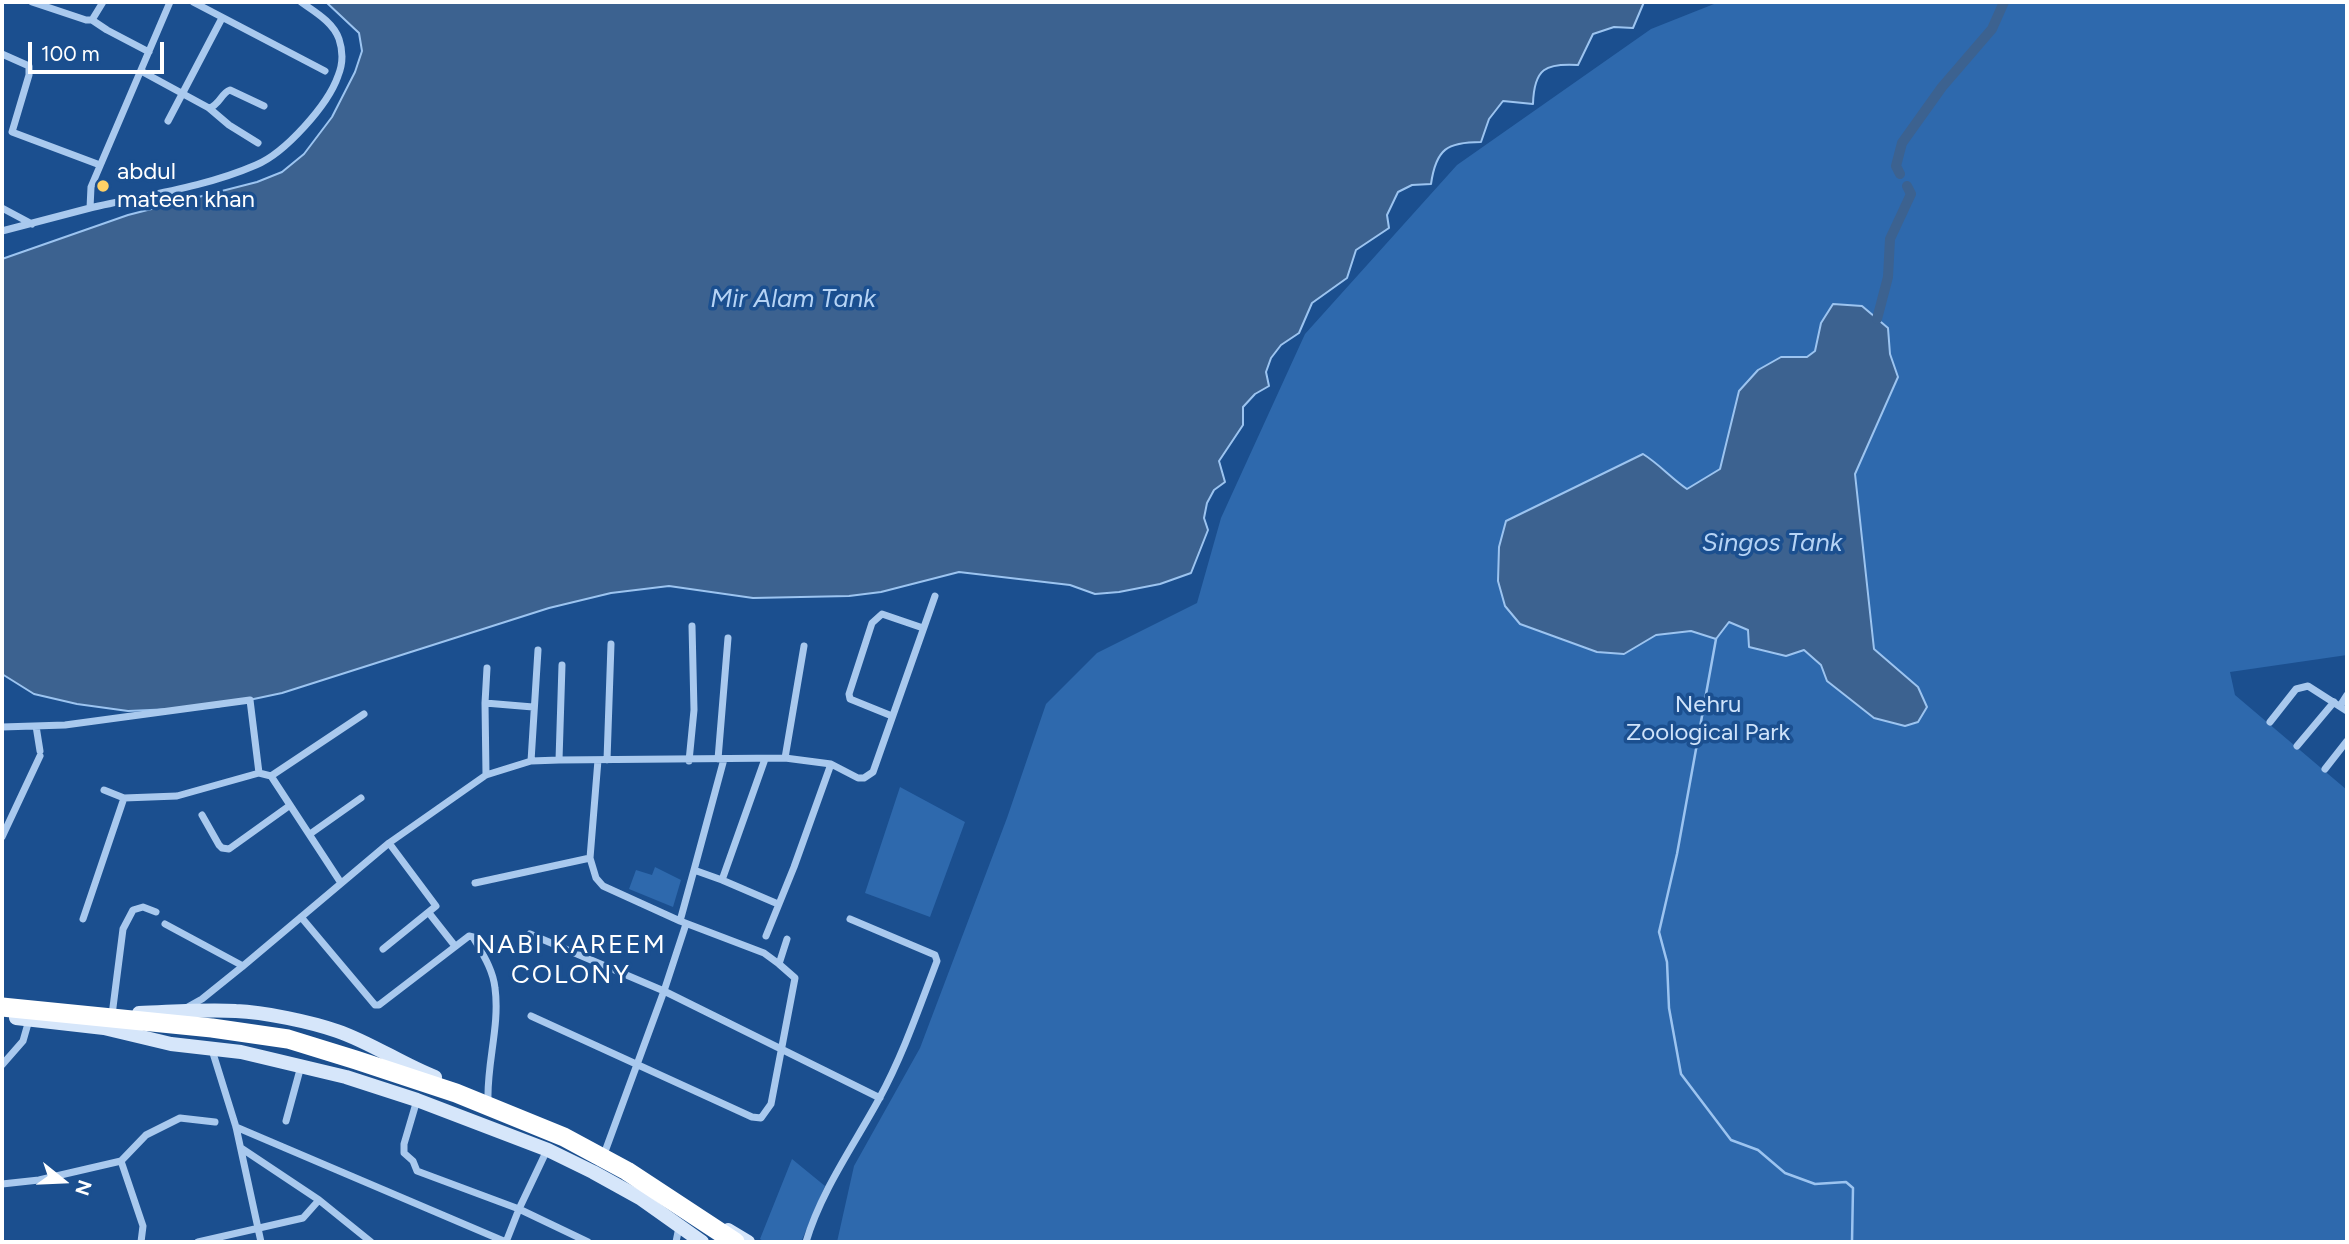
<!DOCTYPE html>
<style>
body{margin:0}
#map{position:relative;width:2349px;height:1244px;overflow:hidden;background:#1b4f8f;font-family:Figtree,sans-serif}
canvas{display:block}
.frame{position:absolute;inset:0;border:4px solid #fff;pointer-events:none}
.north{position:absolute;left:28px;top:1146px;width:70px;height:70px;-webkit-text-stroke:5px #1b4f8f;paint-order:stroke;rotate:108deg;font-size:19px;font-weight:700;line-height:28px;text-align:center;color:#fff}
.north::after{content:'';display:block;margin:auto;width:24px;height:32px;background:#fff;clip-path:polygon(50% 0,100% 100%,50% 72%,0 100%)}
.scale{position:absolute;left:28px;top:42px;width:136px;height:32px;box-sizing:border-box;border:4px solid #fff;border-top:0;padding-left:9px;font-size:21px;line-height:24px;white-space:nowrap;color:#fff;-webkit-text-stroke:5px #1b4f8f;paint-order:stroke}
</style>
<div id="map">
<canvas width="2349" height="1244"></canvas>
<div class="frame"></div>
<div class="north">N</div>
<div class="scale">100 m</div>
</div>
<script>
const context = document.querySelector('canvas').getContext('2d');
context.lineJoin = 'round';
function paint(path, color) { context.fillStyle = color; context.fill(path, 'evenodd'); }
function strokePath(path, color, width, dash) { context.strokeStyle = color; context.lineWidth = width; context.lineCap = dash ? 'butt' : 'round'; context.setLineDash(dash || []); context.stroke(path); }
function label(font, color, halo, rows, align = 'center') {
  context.font = font + ' Figtree,sans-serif'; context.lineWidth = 7; context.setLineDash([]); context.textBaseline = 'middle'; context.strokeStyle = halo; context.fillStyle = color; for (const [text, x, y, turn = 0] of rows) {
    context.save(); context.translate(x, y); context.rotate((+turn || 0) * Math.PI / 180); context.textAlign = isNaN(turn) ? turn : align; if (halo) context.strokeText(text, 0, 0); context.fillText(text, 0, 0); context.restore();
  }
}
paint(new Path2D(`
 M1719,2H2347V655L2230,672L2235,695L2347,790V1242H837L854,1166L920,1048L1007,818L1046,704L1097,653L1197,603L1221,518L1305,334L1457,165L1651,29Z
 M900,787L965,822L930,917L865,893Z
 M655,867L681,880L673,907L629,889L636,870L652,875Z
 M792,1159L825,1186L801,1242H765L760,1239Z`), '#2e69ad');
const water = new Path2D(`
 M326,2H1644L1633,28L1614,27L1593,34L1578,65C1546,63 1534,68 1533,104L1503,101L1489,119L1481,142C1447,142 1436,149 1431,184L1412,185L1398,192L1387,215L1389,228L1356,250L1347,278L1312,303L1299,333L1281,345L1271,358L1266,372L1269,386L1255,394L1243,407V425L1219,461L1225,482L1214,490L1207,503L1204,518L1208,530L1191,573L1160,584L1119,592L1095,594L1070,585L959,572L881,592L849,596L753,598L669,586L611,593L549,608L282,693L216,707L128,711L77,704L34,694L2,674V259L128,215L257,182L282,172L304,154L332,117L355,72L362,51L359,33Z
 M1833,304L1862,306L1888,328L1890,354L1898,377L1855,474L1874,649L1918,687L1927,707L1918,722L1905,726L1874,718L1827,681L1821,665L1804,650L1786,656L1749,647L1748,630L1729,622L1716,639L1691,631L1656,635L1624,654L1597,652L1520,624L1505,606L1498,581L1499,547L1506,521L1643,454C1659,464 1671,478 1687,489L1720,469L1739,391L1758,370L1781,357H1807L1815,351L1821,323Z`);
paint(water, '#3c6290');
strokePath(water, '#9cc4f0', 2);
strokePath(new Path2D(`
 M1716,639L1677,854L1659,932L1667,962L1669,1008L1681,1074L1731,1140L1758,1150L1785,1173L1815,1184L1846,1182L1853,1188L1852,1242`), '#9cc4f0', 2.5);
strokePath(new Path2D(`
 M1900,174L1896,166L1902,143L1942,87L1992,29L2004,2
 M1877,319L1888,277L1890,239L1911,194L1907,186`), '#3c6290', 10);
strokePath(new Path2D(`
 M32,2L86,20H92L103,2
 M170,2L91,187L90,208C145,195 203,188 256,165C285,153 328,105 338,76C343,64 343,51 339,39C333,22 315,12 301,2
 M193,2L325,71
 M92,20L107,30L149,52
 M2,54L29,66V75L12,132L100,165
 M141,71L209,108L229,125L258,143
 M209,108C220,105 221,93 230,90L264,106
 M168,121L222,18
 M2,208L32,224
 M2,231L90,208
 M485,703L487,668
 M2340,706L2347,695
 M892,716L850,699L849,694L872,623L882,614L923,628
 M2270,722L2296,689L2308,686L2347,711
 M36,726L40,751
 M2,727L65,725L250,700L259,773
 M2297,746L2334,702
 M785,758L804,646
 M718,759L728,638
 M559,760L562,665
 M598,760L590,858L596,878L603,886L680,921L764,953L779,964L787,939
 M607,760L611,644
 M531,761L538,650
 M689,761L694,710L692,626
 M2325,769L2347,741
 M486,775L485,703L533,707
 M271,776L341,883
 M104,790L124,798L177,796L259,773L271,776L364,714
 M202,815L219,845L222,848L229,849L289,806
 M310,834L361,798
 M2,837L40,756
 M694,870L724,759
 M722,880L778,904
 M475,883L590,858
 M429,913L455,946
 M301,917L375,1005H379L469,936L473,937C482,953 493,969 495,988C500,1025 487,1062 488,1099
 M83,919L124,798
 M680,921L694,870L722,880L765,759
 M165,924L243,966
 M530,934L664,991L880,1098
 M766,936L794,867L831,764
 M383,949L436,906L389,843
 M186,1008L202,999L243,966L389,843L486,775L531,761L559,760L785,758L831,764L858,778H864L873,772L935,596
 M112,1015L123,929L133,910L143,907L156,912
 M531,1016L752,1117L761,1118L771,1104L795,978L779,964
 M212,1050L236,1127L261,1242
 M2,1065L23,1041L29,1020
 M417,1100L404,1144V1153L413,1161L417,1171L519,1209L588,1242
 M286,1121L301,1066
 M236,1127L506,1242
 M241,1148L319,1200L371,1242
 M603,1157L664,991L686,924
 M121,1161L143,1226L141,1242
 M2,1184L39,1180L121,1161L146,1135L180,1118L215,1122
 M198,1242L303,1218L319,1200
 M506,1242L519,1209L547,1150
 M676,1242L679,1227
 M806,1242C821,1191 854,1145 879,1099C903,1055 919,1008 937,961L935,955L850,919`), '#a9c9ee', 7);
strokePath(new Path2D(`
 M139,1013C171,1012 204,1009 236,1011C264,1012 311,1022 337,1031C372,1043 401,1064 435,1077
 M16,1018L104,1028L171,1044L241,1052L346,1077L417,1100L548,1150L593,1172L640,1198L702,1242
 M728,1230L748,1242`), '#d6e6fa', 14);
strokePath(new Path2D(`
 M2,1007L212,1028L288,1039L356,1060L456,1093L564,1137L627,1171L735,1242`), '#fff', 19);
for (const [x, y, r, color] of [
 [103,186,7,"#ffd166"]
]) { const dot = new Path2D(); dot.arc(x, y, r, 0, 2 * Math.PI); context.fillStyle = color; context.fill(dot); strokePath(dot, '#1b4f8f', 2.5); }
label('24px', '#fff', '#1b4f8f', [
 ["abdul",117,172],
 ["mateen khan",117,200]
], 'left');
label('24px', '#cfe3fa', '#1b4f8f', [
 ["Nehru",1708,705],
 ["Zoological Park",1708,733]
]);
label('italic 26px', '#b5d3f5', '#1b4f8f', [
 ["Mir Alam Tank",793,299],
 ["Singos Tank",1772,543]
]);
context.letterSpacing = '2px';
label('26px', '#fff', '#1b4f8f', [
 ["NABI KAREEM",571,945],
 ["COLONY",571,975]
]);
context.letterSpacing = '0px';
</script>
